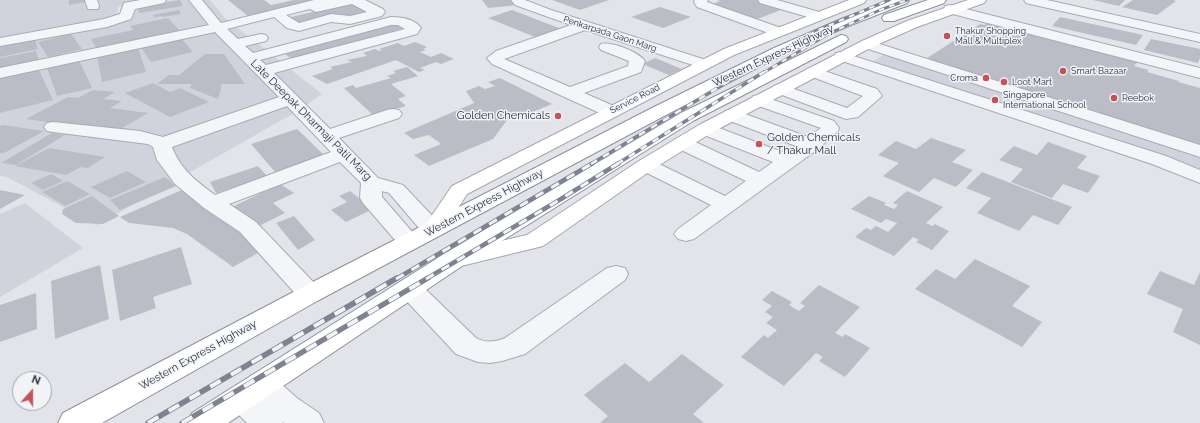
<!DOCTYPE html>
<style>
body{margin:0}
#map{position:relative;width:1200px;height:423px;overflow:hidden;background:#e2e4e9;font-family:Raleway,sans-serif}
canvas{display:block}
.north{position:absolute;left:12px;top:371px;width:40px;height:40px;box-sizing:border-box;background:#f1f3f7;border:1px solid #a2a5ad;border-radius:50%;rotate:21deg;font-size:11px;font-weight:700;line-height:16px;text-align:center;color:#2c313f}
.north::after{content:'';display:block;margin:auto;width:14px;height:18px;background:#c1545b;clip-path:polygon(50% 0,100% 100%,50% 72%,0 100%)}
</style>
<div id="map">
<canvas width="1200" height="423"></canvas>
<div class="north">N</div>
</div>
<script>
const context = document.querySelector('canvas').getContext('2d');
context.lineJoin = 'round';
function paint(path, color) { context.fillStyle = color; context.fill(path, 'evenodd'); }
function strokePath(path, color, width, dash) { context.strokeStyle = color; context.lineWidth = width; context.lineCap = dash ? 'butt' : 'round'; context.setLineDash(dash || []); context.stroke(path); }
function label(font, color, halo, rows, align = 'center') {
  context.font = font + ' Raleway,sans-serif'; context.lineWidth = 3; context.setLineDash([]); context.textBaseline = 'middle'; context.strokeStyle = halo; context.fillStyle = color; for (const [text, x, y, turn = 0] of rows) {
    context.save(); context.translate(x, y); context.rotate((+turn || 0) * Math.PI / 180); context.textAlign = isNaN(turn) ? turn : align; if (halo) context.strokeText(text, 0, 0); context.fillText(text, 0, 0); context.restore();
  }
}
paint(new Path2D(`
 M0,0H153L118,7L117,17L0,39Z
 M173,0H210L225,18L322,94L296,112L97,225L7,177L0,176V45L99,29L128,18L136,6Z
 M886,53L1200,154V182L866,67Z
 M25,203L83,248L0,297V214Z`), '#d0d3db');
paint(new Path2D(`
 M69,0H86V2L69,5Z
 M180,0L183,6L139,13L138,7Z
 M228,0H264L271,5L294,0H320L249,17Z
 M482,0H515L518,5L488,8Z
 M552,0H609L580,10Z
 M717,0H757L786,8L752,21L721,9L725,8L713,4L720,1Z
 M1093,0H1125L1119,6Z
 M1133,0H1173L1176,1L1157,15L1122,7Z
 M356,2L371,11L361,13L364,15L349,19L341,14L297,25L287,18Z
 M660,7L691,17L663,28L631,17Z
 M179,10L181,14L162,17V16L154,17L153,15Z
 M512,10L564,30L540,39L488,18Z
 M1060,17L1143,35L1136,45L1052,26Z
 M168,18L180,31L97,49L91,39L133,30L130,26Z
 M391,22L403,28L380,35L382,36L374,39L371,37L356,42L336,50L331,48L325,50L327,51L292,59L285,54Z
 M989,22L1140,59L1134,66L1149,70L1147,72L1179,81L1178,82L1200,88V146L927,62L931,59L927,58L980,24L985,25Z
 M71,34L82,49L48,57L38,42Z
 M180,37L193,52L151,62L140,46Z
 M1151,39L1200,49V58L1198,63L1144,50Z
 M35,40L38,49L0,57V47Z
 M415,42L427,47L423,49L426,50L420,52L431,57L441,53L454,59L441,64L436,62L420,68L425,70L419,72L396,60L327,84L312,76L333,69L330,67L352,62L347,60L367,56L363,53L375,49L379,51L382,50L379,49L398,43L404,46Z
 M138,47L146,72L102,82L97,56Z
 M36,51L39,61L0,69V58Z
 M205,54H224L245,84H222L218,99L190,88L192,84H157L169,75H179Z
 M655,58L682,69L669,75L642,64Z
 M79,60L92,88L57,96L47,68Z
 M407,67L418,76L391,84L406,96L398,99L406,106L374,116L344,88L353,85L356,88L391,78L387,76L396,73L393,71Z
 M38,68L53,100L0,113V77Z
 M500,78L552,104L518,118L510,116L493,139L429,166L414,155L441,144L429,135L413,139L404,133L474,103L466,91L479,86L485,89L495,86L488,82Z
 M153,83L170,92L180,88L209,102L170,117L125,93Z
 M93,90L115,92L103,99L122,101L110,108L148,113L117,131L26,119L68,97L78,98Z
 M3,125L44,131L4,153H0V126Z
 M297,129L324,155L276,173L251,144Z
 M52,133L65,135L16,165L1,163Z
 M931,138L966,150L952,162L973,170L956,187L934,178L919,192L883,176L899,163L878,155L896,141L916,149Z
 M1048,142L1087,156L1077,168L1100,176L1088,193L1063,184L1052,198L1011,182L1023,169L999,160L1014,146L1037,155Z
 M49,148L105,157L88,168L81,167L66,175L15,166Z
 M258,166L267,176L216,193L210,182Z
 M127,171L146,182L110,198L91,187Z
 M982,172L1072,207L1058,225L1033,215L1019,231L977,213L991,198L966,188Z
 M51,174L63,181L43,190L31,183Z
 M165,177L176,186L120,210L110,200Z
 M67,181L90,194L65,206L42,192Z
 M280,184L294,193L273,203L285,213L257,227L232,207Z
 M184,189L265,249L233,267L187,234L173,228L129,223L120,217Z
 M0,190L25,195L0,209Z
 M350,191L373,209L346,222L331,210L347,202L339,196Z
 M907,191L943,207L926,223L933,226L935,224L949,231L932,250L916,242L919,240L913,237L894,256L855,237L866,228L871,230L876,226L888,232L897,223L886,219L881,223L851,209L869,196L886,203L884,205L894,209L898,205L893,203Z
 M92,196L119,216L103,224L76,223L62,214L63,209Z
 M294,216L315,240L298,250L276,223Z
 M181,247L192,284L153,297L156,308L120,321L112,270Z
 M975,259L1030,286L1012,306L1042,322L1022,347L915,289L936,269L955,279Z
 M100,265L109,319L55,339L51,281Z
 M1160,271L1194,285L1200,272V345L1173,332L1183,309L1147,294Z
 M819,285L860,307L835,333L843,337L845,334L870,348L845,377L819,361L823,357L816,353L784,386L741,357L764,335L768,338L777,330L766,323L773,317L765,312L772,306L762,300L772,291L792,302L789,305L799,311L805,306L800,303Z
 M36,293L37,329L0,342V305Z
 M682,354L724,385L693,414L704,423H600L608,416L584,395L625,363L649,382Z`), '#babdc5');
const minor = new Path2D(`
 M85,0H97L99,6L98,9H88Z
 M140,0H166L164,3L135,9L131,19L107,27L0,46V38L104,19L120,14L124,3Z
 M189,0H202L221,23L314,0H365L383,9L385,12L382,16L350,24L331,22L299,31L287,28L274,17L227,29L238,39L261,34L266,35L268,38L266,41L245,46L253,53L391,17C401,17 415,19 421,28L417,34L274,73L330,129L387,110L393,109L399,110L402,114L399,118L339,138L378,178L403,185L441,225L444,230L441,235L433,237L425,235L389,193L382,191V197L421,242L417,247L409,249L401,247L363,203L360,198L361,183L340,162L229,204L256,222L319,288L323,294L319,300L310,303L301,300L240,232L204,208L175,184L157,160L153,147L148,144L140,143L53,132L47,131L44,127L47,123L53,122L140,131L163,137L279,97L215,32L0,78V68L209,25ZM352,4L367,12L350,16L331,14L299,23L286,15L310,9L316,12ZM391,25H398L405,29L266,65L260,60ZM287,106L331,152L215,195C195,180 181,170 172,147Z
 M511,0H525L551,10L709,61L712,64L709,67L704,69L699,67L585,30L504,59L570,87L628,66L629,61L601,50L599,47L601,44C611,41 639,52 645,61L641,72L584,93L616,107L619,111L616,115L610,116L604,115L492,64L487,58L496,51L571,25L515,5Z
 M695,0H708L707,2L784,29L786,32L784,35L779,36L774,35L697,7L694,2Z
 M758,0H777L823,13L825,16L823,19L818,20L760,3Z
 M1024,0H1047L1200,34V42L1030,4L1026,3Z
 M950,5L1200,68V78L945,12L944,9L945,6Z
 M867,40L1200,145V157L862,47L860,44L862,41Z
 M841,52L1166,156L1200,170V183L1152,164L836,59L834,56L836,53Z
 M813,67L877,89L882,96L858,117L846,119L774,92L772,89L774,86L780,84L786,86L847,108L863,96L807,75L805,72L807,69Z
 M759,95L834,121L839,128L838,131L818,149L694,239L686,241L678,239L674,234L678,229L711,205L639,169L636,165L639,161L646,159L653,161L725,196L746,181L675,147L673,143L675,139L682,137L689,139L759,172L773,162L699,133L696,129L699,125L705,124L711,125L785,153L796,146L725,119L722,115L725,111L731,110L737,111L808,137L821,128L753,104L751,100L753,96Z
 M616,266L625,268L628,274L625,280L525,354L502,361L490,363L478,362L456,354L401,295L397,289L401,283L410,280L419,283L476,338C485,343 496,342 505,338L607,268Z
 M261,373L272,376L297,398L319,413L324,423H284L282,421L283,423H247L231,407L227,398L231,389L242,385L247,387L246,385L250,376Z`);
const major = new Path2D(`
 M849,0H866L864,3L734,55L467,194L441,235L433,237L425,235L422,230L452,186L724,49Z
 M968,0H986L984,3L917,27L872,47L711,133L653,169L543,246L453,268L444,266L441,260L444,254L527,235L639,161L699,125L862,41L907,21Z`);
const highway = new Path2D(`
 M892,0H909L907,3L851,25L784,54L664,116L319,300L102,423H58L63,413L301,288L652,108L774,48L841,19Z
 M928,0H946L944,3L894,21H884L882,18L884,15Z
 M841,35L846,36L848,39L846,42L693,121L462,266L228,423H187L192,413L444,254L681,113Z`);
strokePath(minor, '#a8abb3', 2);
strokePath(major, '#a2a8b3', 2);
strokePath(highway, '#8b919e', 2);
paint(minor, '#f4f5f8');
paint(major, '#fff');
paint(highway, '#fff');
const railFar3 = new Path2D(`
 M742,73L818,30L889,0
 M763,73L830,33L880,10L907,0`);
const railFar2 = new Path2D(`
 M591,164L744,72
 M617,164L764,72`);
const railFar1 = new Path2D(`
 M396,279L593,163
 M426,279L561,199L619,163`);
const rail = new Path2D(`
 M148,423L397,278
 M182,423L428,278`);
strokePath(railFar3, '#7d8391', 3);
strokePath(railFar2, '#7d8391', 3.5);
strokePath(railFar1, '#7d8391', 4.5);
strokePath(rail, '#7d8391', 5.5);
strokePath(railFar3, '#f1f3f7', 2, [5.5]);
strokePath(railFar2, '#f1f3f7', 2.5, [7]);
strokePath(railFar1, '#f1f3f7', 3, [9]);
strokePath(rail, '#f1f3f7', 4, [12]);
for (const [x, y, r, color] of [
 [947,36,4,"#c1545b"],
 [1063,71,4,"#c1545b"],
 [986,78,4,"#c1545b"],
 [1004,82,4,"#c1545b"],
 [1114,98,4,"#c1545b"],
 [995,100,4,"#c1545b"],
 [558,116,4,"#c1545b"],
 [759,144,4,"#c1545b"]
]) { const dot = new Path2D(); dot.arc(x, y, r, 0, 2 * Math.PI); context.fillStyle = color; context.fill(dot); strokePath(dot, '#f1f3f7', 1.5); }
label('9px', '#2c313f', '#f1f3f7', [
 ["Thakur Shopping",955,31],
 ["Mall & Multiplex",955,41],
 ["Smart Bazaar",1071,71],
 ["Croma",978,78,"right"],
 ["Loot Mart",1012,82],
 ["Singapore",1003,95],
 ["International School",1003,105],
 ["Reebok",1122,98]
], 'left');
label('9px', '#2c313f', '#f1f3f7', [
 ["Penkarpada Gaon Marg",610,34,18],
 ["Service Road",635,99,-27]
]);
label('11px', '#2c313f', '#f1f3f7', [
 ["Western Express Highway",773,56,-25],
 ["Late Deepak Dharmaji Patil Marg",311,120,45],
 ["Western Express Highway",484,203,-28],
 ["Western Express Highway",198,355,-29]
]);
label('11px', '#2c313f', '#f1f3f7', [
 ["Golden Chemicals",550,116],
 ["Golden Chemicals",767,138,"left"],
 ["/ Thakur Mall",767,151,"left"]
], 'right');
</script>
